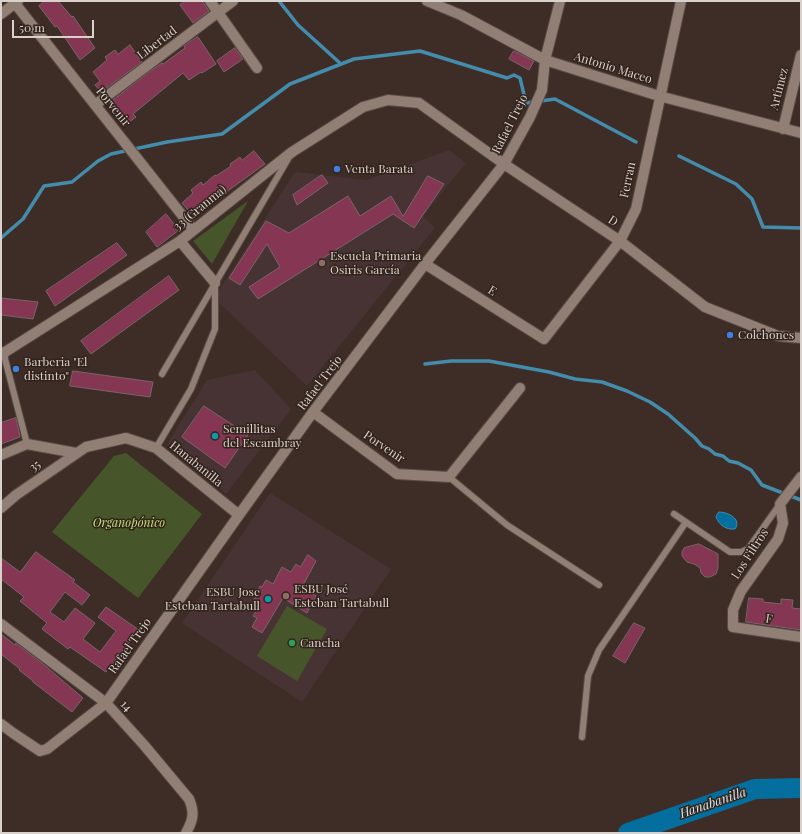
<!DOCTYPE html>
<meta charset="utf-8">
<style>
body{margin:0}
#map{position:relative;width:802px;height:834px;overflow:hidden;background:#3d2d26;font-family:"Playfair Display",serif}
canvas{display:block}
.frame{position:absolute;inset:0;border:2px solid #dbd1cc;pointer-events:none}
.scale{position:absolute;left:12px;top:20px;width:82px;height:18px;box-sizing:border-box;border:2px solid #dbd1cc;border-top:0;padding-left:5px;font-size:12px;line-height:14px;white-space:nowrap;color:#dbd1cc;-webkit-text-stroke:3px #32241c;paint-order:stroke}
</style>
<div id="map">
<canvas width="802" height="834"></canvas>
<div class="frame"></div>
<div class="scale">50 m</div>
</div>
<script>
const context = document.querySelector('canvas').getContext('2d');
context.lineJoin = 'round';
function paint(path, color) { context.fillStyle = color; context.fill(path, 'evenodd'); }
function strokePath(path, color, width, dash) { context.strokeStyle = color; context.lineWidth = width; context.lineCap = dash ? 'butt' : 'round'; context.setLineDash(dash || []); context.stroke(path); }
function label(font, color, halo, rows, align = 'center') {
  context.font = font + ' "Playfair Display",serif'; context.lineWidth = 3; context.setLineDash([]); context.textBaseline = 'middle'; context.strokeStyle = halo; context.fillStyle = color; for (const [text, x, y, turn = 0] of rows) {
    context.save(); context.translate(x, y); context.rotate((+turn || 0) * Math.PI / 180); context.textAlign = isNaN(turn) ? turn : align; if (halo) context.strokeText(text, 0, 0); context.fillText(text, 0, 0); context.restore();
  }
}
paint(new Path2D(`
 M449,150L466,163L423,216L435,228L307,386L214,298L295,172L367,180Z
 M255,370L291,409L226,494L167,444L207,380Z
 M270,493L391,569L302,702L182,623Z`), '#473333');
paint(new Path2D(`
 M248,201L212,264L193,241Z
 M126,453L202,514L138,598L52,532L114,456Z
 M287,606L327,629L297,681L257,656Z`), '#47562a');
const water = new Path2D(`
 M719,512C728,512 742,519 735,529C726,530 719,525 716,517Z`);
paint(water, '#046f9e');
strokePath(water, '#448cac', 1);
strokePath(new Path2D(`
 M279,1L298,25L341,64
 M679,156L736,184L752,199L763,227L801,228
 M1,238L23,219L44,186L72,182L98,161L111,154L167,142L222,134L290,84L354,59L420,51L507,78L514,75L520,78L526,103L555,99L636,142
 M425,364L451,361H489L549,372L575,379L602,382L627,391L650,402L668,414L695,438L702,446L709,449L715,454L723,456L729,461L738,463L751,470L762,485L801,500`), '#448cac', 3.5);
strokePath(new Path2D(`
 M628,833L755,789L801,788`), '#046f9e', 20);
const building = new Path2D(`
 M45,1H58L72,17L73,16L95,48L80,60L57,26L55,27L39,6Z
 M186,1H202L209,11L193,23L180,5Z
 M198,37L216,64L202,73L201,72L189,80L183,73L133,114L136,117L125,125L109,103L149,72L162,63L163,64L185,48L184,46Z
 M130,45L142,62L101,92L95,85L100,81L93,72L107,60L105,57L115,50L118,54Z
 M235,48L243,59L224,72L217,61Z
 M514,51L534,61L529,70L509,59Z
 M254,151L265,164L218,198L194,217L182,203L193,193L191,190L201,182L203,185L215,175L216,176L231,166L230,164L240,157L242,160Z
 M322,175L328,183L297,205L293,195Z
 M428,176L444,184L414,228L393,214L258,299L249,287L280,267L267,244L240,285L229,278L266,221L289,233L348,196L360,216L391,196L403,216Z
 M166,214L179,230L157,247L146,232Z
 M117,243L127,255L55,306L46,291Z
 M169,276L179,290L91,354L81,341Z
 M1,298L38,302L33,319L1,315Z
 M73,371L153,382L150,397L70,386Z
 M204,406L248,435L225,468L182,437Z
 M16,418L20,437L1,444V423Z
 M699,544L718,554V568L716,574L710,577H705L701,573L700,568L694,564L687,562L682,556V552L684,548Z
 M36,552L75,580L73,582L90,595L82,605L65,592L50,612L64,622L75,608L95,623L83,639L100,652L116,631L98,617L106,607L139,630L106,672L70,647L68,649L42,629L47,623L20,601L24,597L1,579V558L20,572Z
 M308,555L316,561L302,587L316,596L307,613L283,598L262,633L252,627L257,618L253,616L258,608L252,604L257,594L255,593L260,586L262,587L266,580L273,584L282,567L291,572L296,564L300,567Z
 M749,598L763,599V602L781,604V599L793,600L792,608L801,609V630L746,622Z
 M634,623L645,628L625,663L613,656Z
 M1,634L15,645L16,643L42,663L83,698L72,712L33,682V681L19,670L20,669L1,654Z`);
paint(building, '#843652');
strokePath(building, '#79656b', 1);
const lane = new Path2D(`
 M5,352V359L27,444
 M162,374L288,159
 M156,448L191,389L215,329V285
 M449,477L507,525L599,585
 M674,514L730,552H741L748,549L780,504
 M582,737L588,676L599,650L686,522`);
const street = new Path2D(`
 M13,1L193,229
 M210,1L257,68
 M427,1L461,15L545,60L659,96L801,133
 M1,14L18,1
 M95,105L233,1
 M783,129L801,55
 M180,241L215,283
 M425,264L544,339L620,241L636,209L681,1
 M1,353L5,352L180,241L292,152L363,107L388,100L419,103L504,164L620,241L705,307L778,336L801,338
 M313,412L397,474L449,477L520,388
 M1,455L27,444L76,453
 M801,477L780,504L783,523L778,539L741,591L733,610V627L801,637
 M1,508L16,495L86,447L126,438L156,448L239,515
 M1,624L106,703L144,745L189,799C195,813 193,820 186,833
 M1,724L13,733L40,751L47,749L106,703L239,515L313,412L425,264L504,164L530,117L542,90L545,60L560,1`);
strokePath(lane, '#574a44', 8);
strokePath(street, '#574a44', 12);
strokePath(lane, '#917e75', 6);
strokePath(street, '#917e75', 10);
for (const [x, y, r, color] of [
 [337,169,4,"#3f7fe0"],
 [322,263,4,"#8d6e63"],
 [730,335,4,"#3f7fe0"],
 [16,369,4,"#3f7fe0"],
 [215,436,4,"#0f9aa8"],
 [286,596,4,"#8d6e63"],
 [268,599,4,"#0f9aa8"],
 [292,643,4,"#2e9e5b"]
]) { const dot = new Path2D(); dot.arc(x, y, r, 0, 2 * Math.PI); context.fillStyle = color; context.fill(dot); strokePath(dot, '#32241c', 1.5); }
label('12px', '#dbd1cc', '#32241c', [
 ["Libertad",157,43,-37],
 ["Antonio Maceo",613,68,17],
 ["Artímez",779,89,-76],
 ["Porvenir",113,107,51],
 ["Rafael Trejo",510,124,-63],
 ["Ferran",628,180,-78],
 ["33 (Granma)",200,208,-39],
 ["D",613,221,34],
 ["E",492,291,32],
 ["Rafael Trejo",320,383,-53],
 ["Porvenir",384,447,34],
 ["Hanabanilla",196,464,39],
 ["35",35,466,-35],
 ["Los Filtros",750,554,-57],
 ["F",769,619,9],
 ["Rafael Trejo",130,646,-55],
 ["14",126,706,48]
]);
label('12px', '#dbd1cc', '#32241c', [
 ["Venta Barata",345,169],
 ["Escuela Primaria",330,256],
 ["Osiris García",330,270],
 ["Colchones",738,335],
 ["Barberia \"El",24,362],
 ["distinto\"",24,376],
 ["Semillitas",223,429],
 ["del Escambray",223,443],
 ["ESBU José",294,589],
 ["Esteban Tartabull",294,603],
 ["ESBU Jose",260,592,"right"],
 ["Esteban Tartabull",260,606,"right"],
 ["Cancha",300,643]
], 'left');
label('italic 12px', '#bce277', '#32241c', [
 ["Organopónico",129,523]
]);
label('italic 13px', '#d1e5f2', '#32241c', [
 ["Hanabanilla",713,803,-19]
]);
</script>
